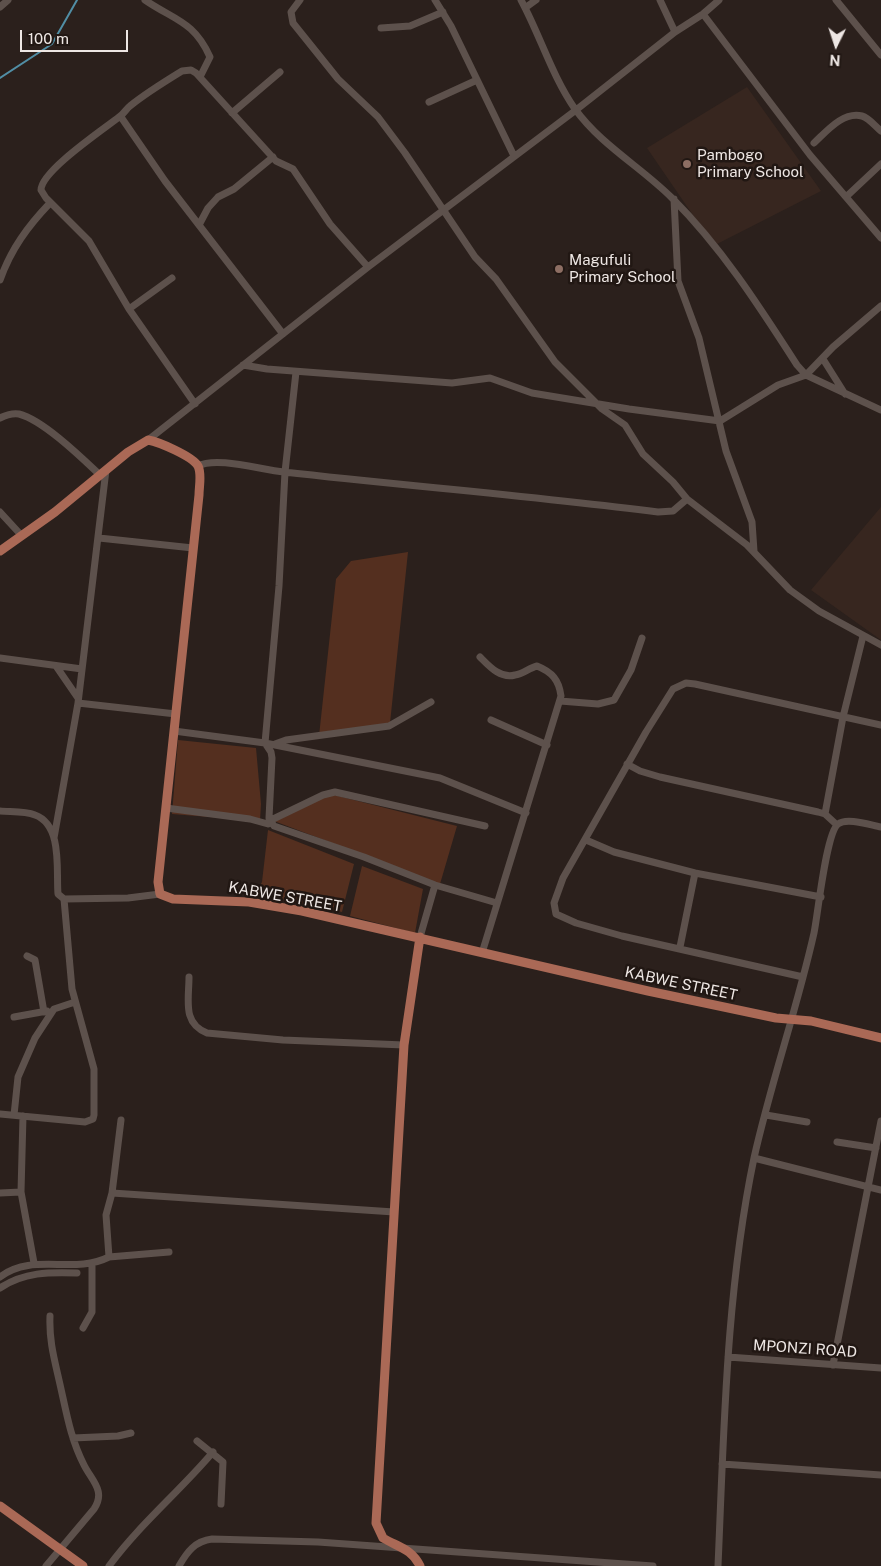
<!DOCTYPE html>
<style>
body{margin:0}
#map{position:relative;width:881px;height:1566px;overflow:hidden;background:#2b201c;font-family:"Public Sans",sans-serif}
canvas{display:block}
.north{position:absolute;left:811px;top:20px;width:50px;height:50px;-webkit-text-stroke:4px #211713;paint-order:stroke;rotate:184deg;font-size:14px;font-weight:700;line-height:20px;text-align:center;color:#eee7e4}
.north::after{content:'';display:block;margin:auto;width:18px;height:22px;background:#eee7e4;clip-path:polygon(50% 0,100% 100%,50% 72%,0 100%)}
.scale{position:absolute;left:20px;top:30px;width:108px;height:22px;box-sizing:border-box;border:2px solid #eee7e4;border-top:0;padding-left:6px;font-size:15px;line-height:18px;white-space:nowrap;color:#eee7e4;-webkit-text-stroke:4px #211713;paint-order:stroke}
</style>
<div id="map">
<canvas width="881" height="1566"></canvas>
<div class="north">N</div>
<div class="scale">100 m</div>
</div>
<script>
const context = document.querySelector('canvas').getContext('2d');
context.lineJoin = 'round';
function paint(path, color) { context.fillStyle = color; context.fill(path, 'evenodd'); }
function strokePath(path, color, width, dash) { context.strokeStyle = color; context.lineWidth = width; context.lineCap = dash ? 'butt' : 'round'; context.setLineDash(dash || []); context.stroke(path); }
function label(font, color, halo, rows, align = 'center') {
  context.font = font + ' "Public Sans",sans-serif'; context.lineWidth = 5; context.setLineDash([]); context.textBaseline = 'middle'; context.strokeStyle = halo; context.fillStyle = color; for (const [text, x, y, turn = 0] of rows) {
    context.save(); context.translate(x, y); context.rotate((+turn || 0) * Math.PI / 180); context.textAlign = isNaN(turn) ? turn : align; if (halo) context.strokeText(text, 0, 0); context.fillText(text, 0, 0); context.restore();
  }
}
paint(new Path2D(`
 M747,87L821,191L717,244L699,224L647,148Z
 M881,507V640L811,590Z`), '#37261f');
paint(new Path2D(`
 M408,552L390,723L319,736L336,579L351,561Z
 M178,740L256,748L261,804L260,821L172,814Z
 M326,793L457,826L440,884L274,821Z
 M268,830L354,864L342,912L255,894L262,882Z
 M362,866L423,889L415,933L350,916Z`), '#542f1f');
strokePath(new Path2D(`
 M0,78L52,44L77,0`), '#518ea5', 2);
strokePath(new Path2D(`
 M145,0C174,20 194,21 210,57L200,77
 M300,0L291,12L293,23L338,79L378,117L405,153L475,257L496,279L555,362L602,409L625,425L643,454L673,482L687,499L747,545L790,590L819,611L881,645
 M435,0L451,26L514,156
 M521,0C540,35 552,76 575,109C601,145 641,167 672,198C722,248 759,306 797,365L806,375L881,410
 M660,0L675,32
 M836,0L881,55
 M0,7L8,0
 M525,8L536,0
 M703,14L810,155L881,238
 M381,28L410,26L443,12
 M429,102L477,80
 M232,113L280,72
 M121,117L165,181L283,334
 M814,143C826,132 843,111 862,116C869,118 875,126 881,131
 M847,196L881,164
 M674,199L678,281L699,338L726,451L752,522L754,551
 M199,225L208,208L218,197L234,189L273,157
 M0,280C11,249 28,226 50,203
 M129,309L172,278
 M823,359L845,394
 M243,365L267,369L452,383L490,378L532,393L629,409L720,421L778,385L806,375L833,347L881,306
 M296,372L285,472L279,586L265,743L440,778L526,813
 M195,404L129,309L89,241L46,198L41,190C41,171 104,129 119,117C124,114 126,109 130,106C146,93 164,82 182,71L191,70L196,73L276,161L293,169L330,224L368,267
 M0,418C6,415 12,413 19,414C43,420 82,458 100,475
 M148,440L368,267L576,110L675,32L703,14L719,0
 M198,466C217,456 261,470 284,472C408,486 533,496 658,512L673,511L687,499
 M0,512L22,536
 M99,538L193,548
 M480,657C489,666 500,679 515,675C523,674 529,668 537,666C552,672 559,680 561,696L482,953
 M0,658L82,669
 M56,666L78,698
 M560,701L598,704L614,700L631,670L642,638
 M78,703L176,714
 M491,720L547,745
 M174,731L265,743L271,752L272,758L269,818L274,826L364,857L435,885L497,903
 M275,744L286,740L389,726L431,702
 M627,764L640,771L660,777L818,812L825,814L837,825
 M166,808L250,819L268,824
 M0,811C11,812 25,811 35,815C63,825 56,871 58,894L64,899L128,898L160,894
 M825,814L843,717L863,636
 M269,821L323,795L335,792L485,826
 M54,838L78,703L106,470
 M586,840L614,852L695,873L821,897
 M420,937L435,885
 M680,947L695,873
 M27,956L35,960L44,1012
 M189,977C189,1000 182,1023 207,1033L283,1040L404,1045
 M803,977L622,936L576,923L556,914L554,903L563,878L646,732L673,689L686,683L695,684L881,725
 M14,1017L47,1011
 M0,1114L85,1122L93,1119L94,1115V1069L72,989L64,899
 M14,1115L18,1077L35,1038L54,1009L75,1002
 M766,1115L807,1122
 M23,1116L21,1192L34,1263
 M837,1142L876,1148
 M754,1158L881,1190
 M0,1193L21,1192
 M112,1193L121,1120
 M109,1257L169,1252
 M0,1277C33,1252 73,1275 109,1257L106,1215L112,1193L394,1212
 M0,1288C24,1272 49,1272 77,1273
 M83,1328L92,1312V1263
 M728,1357L881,1368
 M833,1365L881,1121
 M73,1438L118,1436L131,1433
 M197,1441L223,1462L221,1504
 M722,1464L881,1475
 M46,1566L94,1509C106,1491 92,1481 84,1465C70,1438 66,1410 59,1380C54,1358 49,1340 50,1316
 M109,1566C140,1524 180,1491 213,1452
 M179,1566C187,1552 195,1541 212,1539L318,1542L653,1566
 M718,1566C724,1430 726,1292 754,1158C771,1082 797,1009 814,933C818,914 826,833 838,824C847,817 870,825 881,827`), '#5d514c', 7);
strokePath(new Path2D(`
 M0,551L55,512L128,452L148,440C159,442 192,456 198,466C202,474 199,486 199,495L158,882L160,894L173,899L249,902L302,911L648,991L776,1018L811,1021L881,1038
 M0,1506L83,1566
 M420,1566C412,1549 398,1547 383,1538L376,1523L404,1045L420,937`), '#aa6956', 9);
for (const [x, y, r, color] of [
 [687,164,5,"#8d6e63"],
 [559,269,5,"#8d6e63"]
]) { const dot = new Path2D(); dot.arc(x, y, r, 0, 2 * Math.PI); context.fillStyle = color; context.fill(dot); strokePath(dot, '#211713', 2); }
label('15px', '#eee7e4', '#211713', [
 ["Pambogo",697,155],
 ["Primary School",697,172],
 ["Magufuli",569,260],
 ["Primary School",569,277]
], 'left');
label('15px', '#eee7e4', '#211713', [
 ["KABWE STREET",285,897,10],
 ["KABWE STREET",681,984,12],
 ["MPONZI ROAD",805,1349,4]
]);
</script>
